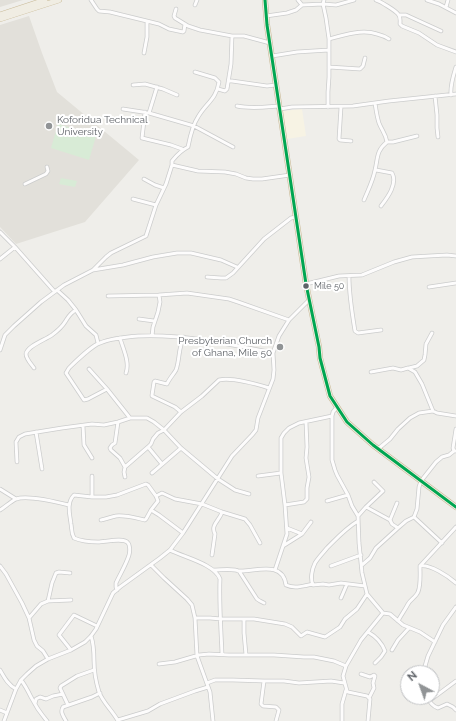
<!DOCTYPE html>
<style>
body{margin:0}
#map{position:relative;width:456px;height:721px;overflow:hidden;background:#efeeea;font-family:Raleway,sans-serif}
canvas{display:block}
.north{position:absolute;left:400px;top:665px;width:40px;height:40px;box-sizing:border-box;background:#fff;border:1px solid #bfc1c3;border-radius:50%;rotate:319deg;font-size:11px;font-weight:700;line-height:16px;text-align:center;color:#5f6368}
.north::after{content:'';display:block;margin:auto;width:14px;height:18px;background:#919496;clip-path:polygon(50% 0,100% 100%,50% 72%,0 100%)}
</style>
<div id="map">
<canvas width="456" height="721"></canvas>
<div class="north">N</div>
</div>
<script>
const context = document.querySelector('canvas').getContext('2d');
context.lineJoin = 'round';
function paint(path, color) { context.fillStyle = color; context.fill(path, 'evenodd'); }
function strokePath(path, color, width, dash) { context.strokeStyle = color; context.lineWidth = width; context.lineCap = dash ? 'butt' : 'round'; context.setLineDash(dash || []); context.stroke(path); }
function label(font, color, halo, rows, align = 'center') {
  context.font = font + ' Raleway,sans-serif'; context.lineWidth = 4; context.setLineDash([]); context.textBaseline = 'middle'; context.strokeStyle = halo; context.fillStyle = color; for (const [text, x, y, turn = 0] of rows) {
    context.save(); context.translate(x, y); context.rotate((+turn || 0) * Math.PI / 180); context.textAlign = isNaN(turn) ? turn : align; if (halo) context.strokeText(text, 0, 0); context.fillText(text, 0, 0); context.restore();
  }
}
paint(new Path2D(`
 M302,109L306,136L287,139L283,111Z`), '#f7f3e4');
paint(new Path2D(`
 M0,0H23L0,7Z
 M29,16L42,53L57,92L139,160L85,222L16,244L0,227V25Z`), '#e2e0da');
paint(new Path2D(`
 M58,124L96,136L89,160L51,148Z
 M61,178L77,181L75,187L59,184Z`), '#d8ebd6');
const street = new Path2D(`
 M91,0L97,9L99,11L110,12L159,24L169,29L183,32L184,31L185,24
 M298,0L302,5
 M324,0L323,4L326,18L329,39V77L328,92V107
 M376,0C380,1 396,11 398,14C401,17 400,21 400,24L402,26L419,33L437,45L456,52
 M427,0L439,4L456,13
 M195,5L197,0
 M446,7L448,0
 M176,9L174,16L175,18L188,26L200,30L232,36H244L270,43
 M399,15H406L441,31
 M266,16L287,13L296,10L302,5L323,4L336,5L354,0
 M329,39C343,35 362,29 377,34C381,35 386,37 389,39
 M144,53L147,37V21
 M272,56L297,52L329,50
 M329,67L360,69L363,66L365,58
 M229,81H232L267,86L276,85
 M133,85L145,84L163,89L177,95
 M218,89L225,91L227,89L231,64L232,36
 M451,95C450,85 453,77 456,67
 M435,96L437,115V128L438,137
 M375,103C376,110 377,117 379,123C382,131 385,132 387,142
 M237,106C251,109 265,107 279,106
 M341,107L339,139L340,140L351,141
 M123,109L149,113L194,126L233,147
 M280,109L292,107L353,106L389,101L456,94
 M145,112L142,138L171,145L182,149
 M149,113L157,87
 M172,165V161C177,155 180,151 188,147C190,137 192,126 198,117C206,103 216,100 219,82L215,78L195,72
 M376,170L392,173C398,184 387,198 381,206
 M144,179L155,185L164,188
 M25,184L46,174L48,171L47,167
 M133,199L156,205
 M364,200C368,190 373,181 375,170C378,158 376,151 387,142H393L417,136
 M0,232L15,247L54,291
 M0,259L15,247
 M93,270L123,265L153,257L177,253H191L221,260L237,267
 M349,276C349,294 352,313 355,331L358,333L381,330
 M207,277L221,278H226L233,273L264,239L291,218L296,217
 M306,284L339,276L362,275L394,262L412,257L429,256L447,255L456,256
 M429,287L456,283
 M57,290L68,300L76,310
 M108,296L159,295L187,293L229,299L238,302L289,320
 M139,319L154,321
 M152,336L153,327L158,312L160,302L159,295
 M120,338C123,349 130,362 126,373
 M0,350L5,335L14,326L41,302L64,285L93,270L106,257L111,253L146,236L156,205L166,184L172,165L198,171L225,172L236,174L246,178L253,179H262L290,175
 M34,368C32,365 26,359 26,354C27,346 45,340 52,335C56,332 62,327 65,322C69,316 70,313 76,310L86,326L96,335L98,343
 M409,368L417,366L424,360L425,355L426,344L432,333
 M89,369L107,389
 M371,372L393,368L401,370L408,368L415,372L422,384L433,411
 M337,407L333,412L332,416V460L335,470L337,475L348,495L352,506L358,516L359,543L362,573L367,594L383,613L361,640L346,666L343,676L347,691L348,692L367,696L370,699L368,721
 M181,412L175,407L152,396V395L154,382L155,381L167,384C169,379 173,375 176,370C180,359 178,348 184,337
 M130,418L107,389L88,399L84,400L66,373L69,368C75,362 93,345 100,343C112,338 126,337 139,336C184,334 229,344 273,353
 M118,422L115,443L112,445L110,448L111,450L120,458L125,467
 M83,426L84,445L92,458
 M36,432L42,469
 M148,447L162,464
 M378,449L390,439L398,429L410,418L419,413L433,411L437,413L456,416
 M454,451L453,448L456,429
 M17,462L16,442L19,437L25,434L62,428L92,424L104,425L118,422L130,418H147L154,422L164,430L181,448L218,479L235,490L249,494
 M152,473L181,448
 M92,476V497L74,495C66,503 70,515 71,524C72,529 71,533 74,538C81,541 90,542 98,542C105,542 124,537 128,543C130,545 130,552 129,555C126,565 120,574 116,583V587L117,590
 M258,476L281,473
 M125,477L124,472L125,467L148,447L151,444L153,439L158,433L164,430L181,412L202,396L219,380C232,377 256,384 269,388
 M0,489L16,499
 M92,497H106L117,495L146,484L148,485L156,496
 M327,501L348,495
 M285,505L304,502L307,499V488L309,477L306,458L307,447L306,422
 M366,507L383,491L374,482
 M0,510C5,507 10,502 16,499C26,495 57,502 69,505
 M151,510L158,501L156,496L162,493L175,499L202,504L222,512L245,519L250,525L260,543
 M358,516L366,507L368,508L390,520L392,524L398,528
 M414,517L442,543
 M101,520C106,519 111,517 116,516C125,515 136,518 145,520L146,519L151,510L159,515L183,533
 M390,520L397,503
 M358,521C346,528 337,538 327,548C323,553 318,558 315,563C312,569 310,579 313,585L323,584L329,585L341,583L365,586
 M287,528L302,534
 M283,546L302,534L311,522
 M170,550C183,557 215,564 220,579C219,604 221,629 222,654
 M212,555L215,534C210,525 220,520 222,512
 M151,565L164,578L187,599L192,605L195,618L197,656L210,692L213,721
 M362,565L370,558L376,548L398,528L406,521L414,517L417,509L419,487L421,481L436,462L442,457L449,455L454,451H456
 M0,566L6,574L22,603L29,618L34,640L37,646L43,651L48,659
 M331,566L361,555
 M420,566C430,564 448,576 456,583
 M213,570C220,570 228,569 235,570C240,571 236,571 241,571C257,571 283,561 286,585C294,589 304,586 313,584
 M275,570L287,534L285,505L281,473V438L284,433L289,428L299,423L332,416
 M239,571L257,599L260,601L264,603
 M341,598L347,584
 M48,601L52,583L56,573L59,572L70,573
 M383,613L390,614L403,625L420,632L435,642
 M29,618L41,604L48,601L71,600
 M195,618H210L221,619H254L285,624L292,627L301,636L307,632L325,637L340,627L345,619L357,609L367,594
 M244,619V633L246,655
 M398,621C401,615 405,610 408,604C410,600 416,597 418,592C421,585 420,574 420,566L456,527
 M368,632C375,636 382,643 385,651L381,657L375,663
 M91,636C94,645 94,652 94,661C94,671 96,682 99,692C103,703 113,711 118,721
 M71,650L59,635L74,615L97,626
 M392,650L398,640L409,628
 M159,664L175,662L199,655L209,654L229,655H274L304,657H314L334,661L346,666
 M0,670C4,677 8,685 16,689
 M423,673L428,656L443,625L456,607
 M361,674L370,677L374,675L375,676L373,683L374,688L369,698
 M21,680C25,685 28,691 31,697C35,705 41,714 47,721
 M264,681L261,704L263,706L276,707L279,710L276,721
 M207,683L215,680H233L264,681H284L299,683L331,681L344,683
 M427,697C430,702 432,706 438,708L447,704L453,707L456,710
 M429,701L456,681
 M35,704L36,699L40,697L46,699L53,696L63,694
 M68,705L60,688L61,686L77,676L94,670
 M0,710L7,713
 M118,720L148,711L160,704L195,691L208,687
 M4,721L16,689L21,680L27,674L36,666L48,659L71,650L85,642L91,636L96,629L113,593L120,587L160,558L170,550L183,533L232,456L252,435L256,430L258,418L273,379L274,370L273,353L279,336L289,320L309,300
 M66,721C63,716 60,712 63,707L92,697L100,693
 M342,721V704L346,690`);
const highway = new Path2D(`
 M265,0L267,25L306,284L319,347L320,358L330,396L347,422L373,445L456,507
 M0,15L45,0
 M0,19L59,0`);
strokePath(street, '#cbcccc', 4.5);
strokePath(highway, '#c8b996', 6);
strokePath(street, '#fdfcfc', 3);
strokePath(highway, '#f0ede3', 5);
strokePath(new Path2D(`
 M265,0L267,25L306,284L319,347L320,358L330,396L347,422L373,445L456,507`), '#00a651', 3);
for (const [x, y, r, color] of [
 [49,126,4,"#919496"],
 [306,286,3.5,"#5f6368"],
 [280,347,4,"#919496"]
]) { const dot = new Path2D(); dot.arc(x, y, r, 0, 2 * Math.PI); context.fillStyle = color; context.fill(dot); strokePath(dot, '#fff', 1.5); }
label('9px', '#5f6368', '#fff', [
 ["Mile 50",314,286]
], 'left');
label('10px', '#5f6368', '#fff', [
 ["Koforidua Technical",57,120],
 ["University",57,132],
 ["Presbyterian Church",272,341,"right"],
 ["of Ghana, Mile 50",272,353,"right"]
], 'left');
</script>
